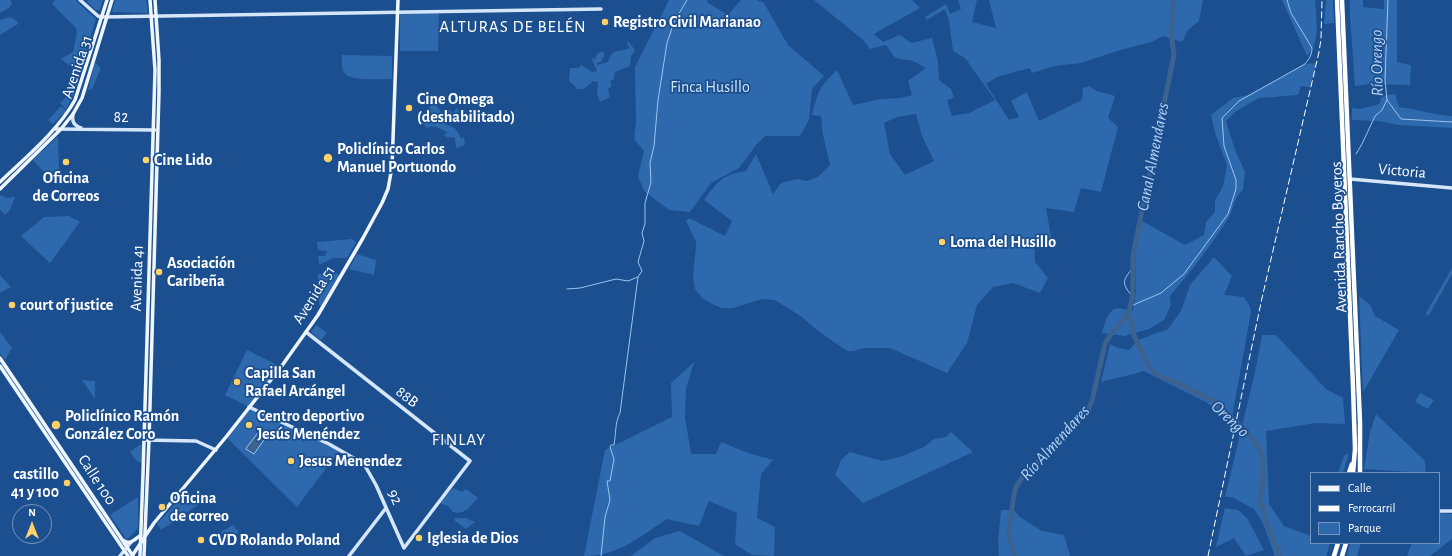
<!DOCTYPE html>
<meta charset="utf-8">
<style>
body{margin:0}
#map{position:relative;width:1452px;height:556px;overflow:hidden;background:#1b4f8f;font-family:"Alegreya Sans",sans-serif}
canvas{display:block}
.legend{position:absolute;left:1310px;top:472px;width:130px;height:72px;box-sizing:border-box;background:#1b4f8f;border:1px solid #7695bc;margin:0;padding:5px 7px;list-style:none;font-size:12px;color:#fff}
.legend li{display:flex;align-items:center;gap:8px;height:20px}
.legend b{width:20px;border:1px solid #7695bc}
.north{position:absolute;left:12px;top:504px;width:40px;height:40px;box-sizing:border-box;background:#1b4f8f;border:1px solid #7695bc;border-radius:50%;rotate:0deg;font-size:11px;font-weight:700;line-height:16px;text-align:center;color:#fff}
.north::after{content:'';display:block;margin:auto;width:14px;height:18px;background:#ffd166;clip-path:polygon(50% 0,100% 100%,50% 72%,0 100%)}
</style>
<div id="map">
<canvas width="1452" height="556"></canvas>
<ul class="legend">
<li><b style="height:5px;background:#f0f6ff"></b>Calle</li>
<li><b style="height:5px;background:#fff"></b>Ferrocarril</li>
<li><b style="height:11px;background:#2e69ad"></b>Parque</li>
</ul>
<div class="north">N</div>
</div>
<script>
const context = document.querySelector('canvas').getContext('2d');
context.lineJoin = 'round';
function paint(path, color) { context.fillStyle = color; context.fill(path, 'evenodd'); }
function strokePath(path, color, width, dash) { context.strokeStyle = color; context.lineWidth = width; context.lineCap = dash ? 'butt' : 'round'; context.setLineDash(dash || []); context.stroke(path); }
function label(font, color, halo, rows, align = 'center') {
  context.font = font + ' "Alegreya Sans",sans-serif'; context.lineWidth = 3.5; context.setLineDash([]); context.textBaseline = 'middle'; context.strokeStyle = halo; context.fillStyle = color; for (const [text, x, y, turn = 0] of rows) {
    context.save(); context.translate(x, y); context.rotate((+turn || 0) * Math.PI / 180); context.textAlign = isNaN(turn) ? turn : align; if (halo) context.strokeText(text, 0, 0); context.fillText(text, 0, 0); context.restore();
  }
}
paint(new Path2D(`
 M0,0H10L12,3L9,8L0,13Z
 M55,0H75L96,19L75,92L66,109L60,103L72,91L78,72L61,59L73,52L77,32L76,28L52,4Z
 M88,0H103L100,10H96L87,2Z
 M115,0H146L148,13L112,12Z
 M669,0H707L708,3L728,15L741,0H757L764,3L788,45L824,76L812,89L809,120L800,136H765L756,145L739,168L711,183L690,212L669,210L644,191L638,176L644,151L634,139L636,123L635,67Z
 M814,0H912L920,8L874,34L883,42L900,35L911,43L932,38L938,61L939,80L951,89L954,98L947,100L952,116L969,113L995,100L965,58L953,51L949,21L945,9L927,20L925,17L946,4L950,14L961,9L958,0H977L972,22L996,28L989,0H1203L1199,21L1188,30L1182,42L1163,36L1151,42L1117,51L1081,63L1054,66L1032,73L1029,68L997,77L986,84L1009,120L1019,117L1011,101L1027,92L1039,121L1082,100L1083,88L1089,86L1097,91L1115,96L1108,118L1118,127L1101,192L1081,188L1074,212L1046,208L1052,242H1034L1035,262L1048,278L1040,293L1013,283L993,287L977,305L967,343L947,373L890,348H864L853,351H847L818,331L802,317L775,300L762,299L733,308H722L712,304L702,298L695,289L693,277L696,247V242L686,221L689,218L725,236L732,221L704,200C718,181 722,175 746,171L756,154L773,194L781,183L798,179L807,181L818,177L830,165L823,135L821,116L812,115C817,93 820,86 837,70L853,105L881,99L900,98L912,95L908,81L926,68L913,61L895,58L886,45L870,49L863,40ZM916,114L922,136L934,161L905,175L890,154L884,123L897,117Z
 M1282,0H1315C1316,18 1321,42 1307,56Z
 M1326,0H1333L1334,23L1324,24Z
 M1350,0H1363V7L1384,9V0H1397V62L1411,65L1410,85L1371,84L1355,86L1350,15Z
 M439,12L438,51H400V14Z
 M10,17L17,21L18,24L0,35V20Z
 M628,41L635,50L631,56L630,66L615,72L614,79L610,81L612,86L608,89L610,97L600,102L597,92L598,82L593,81L584,89H577L574,85L569,81C569,76 570,73 570,68H579L581,65L592,72L597,71C596,67 593,64 592,58L595,59L597,54L602,51L605,54L601,62L597,63V65L608,62C613,49 615,52 628,49L629,47L627,44Z
 M342,55L392,56V79C381,79 351,81 345,74C341,69 342,61 342,55Z
 M95,63L100,67V70L92,89L88,90Z
 M1316,63L1310,87L1301,86L1298,95L1259,98L1235,112L1226,121L1235,150L1245,172L1243,190C1234,197 1234,208 1229,217C1212,245 1191,271 1170,296L1171,305L1164,320L1149,329L1124,336L1102,333C1104,325 1108,310 1117,308C1122,308 1128,311 1133,311L1136,292L1135,252L1142,221L1185,245L1204,235L1206,222L1215,212V201L1223,186L1227,165L1215,133L1211,115L1233,98L1248,95L1305,64Z
 M1395,94L1399,107C1417,109 1434,115 1452,116V128L1399,125L1379,121L1352,120V108L1361,109L1379,104L1382,96Z
 M435,104L442,113L448,109L453,113L456,109L458,108L459,114L456,116L448,117L444,121L447,125C456,127 458,131 461,139L464,137L465,145L456,148L455,138L447,137L444,135L447,132C439,129 436,124 427,128L416,115L429,112V107Z
 M60,107H62L65,109V112L53,124L48,120Z
 M58,136L59,173L60,179L50,170L48,172L43,171L33,160Z
 M0,195L7,198L15,197L10,210L5,215L0,210Z
 M69,216L80,222L50,263L21,236L44,217Z
 M352,239L356,242L347,258H333L319,265L318,256H325L327,251L318,250L317,242Z
 M357,254L376,260L374,275L349,269Z
 M1214,257L1232,276L1224,295L1244,297L1250,307L1251,312L1231,423L1206,402L1146,372L1143,371C1129,376 1116,378 1101,382L1110,344L1118,348L1129,350L1138,340L1168,329L1181,311L1190,285Z
 M1452,268V274L1429,315L1426,316V313Z
 M337,273L339,276L321,306L319,305L318,275L319,274Z
 M0,275L11,287L0,293Z
 M1359,296L1370,305L1375,316L1399,330L1363,392Z
 M316,325L327,333L321,340L311,332Z
 M0,332L12,348L5,360L0,353Z
 M1262,335H1276L1326,389L1343,398L1345,424L1316,423L1266,431L1269,504L1284,526L1311,536V543H1330L1326,556H1275L1262,521L1254,509L1232,497H1225L1255,372Z
 M247,350L281,367L249,407L340,450L297,507L226,437L249,407L225,395Z
 M0,360L125,546V548L5,371L0,363Z
 M694,362L686,389L685,417L691,454H716L721,442L748,453L773,460L761,474L757,518L775,527L774,556L752,555L735,544L737,513L709,501L699,526L667,519C639,537 619,556 584,556L605,450L672,417L671,383Z
 M82,380L95,381V399Z
 M1420,393L1434,400L1428,409L1415,402Z
 M1376,414L1425,461L1426,473L1364,469L1370,432Z
 M951,432L973,452L863,503L835,475L841,460L850,452L882,461L900,457L924,447L934,439L946,437Z
 M139,445H142V463C136,462 133,456 130,452Z
 M1349,453L1343,473H1338L1344,456Z
 M453,488L462,492L466,489L478,498C471,505 465,516 453,512L448,506L440,503Z
 M188,490L198,505L161,530L157,524Z
 M138,497V528L127,540L110,515Z
 M1225,508L1238,510L1247,518L1264,550L1246,556L1234,538L1216,547Z
 M1001,510H1014L1020,517L1042,531L1064,535L1070,556H999L998,542Z
 M1439,513L1452,514V539L1430,556H1407L1412,543H1439Z
 M455,518H466L475,522L466,529L454,520Z
 M233,525L239,532L226,540L221,532Z
 M680,531L724,556H631L655,538Z
 M1350,543H1361L1357,556H1347Z`), '#2e69ad');
const water = new Path2D(`
 M259,432L266,437L254,454L246,449Z`);
paint(water, '#3c6290');
strokePath(water, '#9cc4f0', 1);
strokePath(new Path2D(`
 M1388,0L1385,80L1387,100L1401,119L1452,122
 M1356,154L1362,144L1375,116L1382,110L1387,100
 M567,289L580,288L616,279L628,281L638,277
 M1132,296C1121,283 1123,280 1132,269
 M1131,306L1161,293L1184,274L1228,214L1236,189V180L1224,146L1222,118L1239,101L1305,64C1309,59 1312,55 1312,48L1291,13L1287,0
 M601,556L605,517L610,500L607,481H610L614,459L610,447L611,445H614C616,434 615,422 620,413L638,277L642,271L638,262L644,241L642,233L645,224V203L651,182L650,163L654,146L658,100L667,43L674,22L687,0`), '#9cc4f0', 1);
strokePath(new Path2D(`
 M1128,313L1132,324L1134,335L1140,348L1148,365L1156,374L1162,377L1176,382L1216,402L1247,432L1255,442L1261,452L1263,462L1262,490L1259,504L1263,507L1268,527L1280,556
 M1014,556L1009,534L1013,500L1016,487L1024,475L1062,439L1088,410L1092,401L1105,344C1111,332 1120,325 1127,314C1136,300 1132,271 1133,255L1174,55L1171,32L1174,0`), '#3c6290', 5);
strokePath(new Path2D(`
 M80,0L98,16L101,17L601,9
 M73,114C72,121 73,125 81,128
 M55,129L155,130
 M1350,179L1452,188
 M249,407L329,444L364,464L376,485L404,548L470,461L306,332
 M144,440L196,441L216,450
 M1439,511H1452
 M120,556L131,542
 M349,556L386,508`), '#d6e6fa', 3.5);
strokePath(new Path2D(`
 M0,182C26,157 57,132 75,100L107,0
 M0,189L61,129L73,114L82,98L112,0
 M0,358L133,556
 M0,366L128,556
 M123,540C130,546 135,539 141,535
 M132,556L154,523L226,437L281,367L318,315L363,238L382,203L388,189L392,167L398,0
 M140,556L143,474L155,70L150,0
 M144,556L149,440L159,92V60L155,0`), '#f0f6ff', 3.5);
strokePath(new Path2D(`
 M1337,0L1353,386L1355,449L1353,473
 M1342,0L1360,422V473
 M1349,473L1352,464
 M1334,556L1338,543
 M1342,556L1346,543`), '#fff', 4.5);
strokePath(new Path2D(`
 M1208,556L1262,298L1319,52L1321,39L1322,0`), '#fff', 1, [7, 3]);
for (const [x, y, r, color] of [
 [605,22,4,"#ffd166"],
 [409,108,4,"#ffd166"],
 [328,158,5,"#ffd166"],
 [146,160,4,"#ffd166"],
 [66,162,4,"#ffd166"],
 [942,242,4,"#ffd166"],
 [159,272,4,"#ffd166"],
 [12,305,4,"#ffd166"],
 [237,382,4,"#ffd166"],
 [56,425,5,"#ffd166"],
 [249,425,4,"#ffd166"],
 [291,461,4,"#ffd166"],
 [67,483,4,"#ffd166"],
 [162,507,4,"#ffd166"],
 [419,538,4,"#ffd166"],
 [201,540,4,"#ffd166"]
]) { const dot = new Path2D(); dot.arc(x, y, r, 0, 2 * Math.PI); context.fillStyle = color; context.fill(dot); strokePath(dot, '#1b4f8f', 1.5); }
label('bold 16px', '#fff', '#1b4f8f', [
 ["Registro Civil Marianao",613,22],
 ["Cine Omega",417,99],
 ["(deshabilitado)",417,117],
 ["Policlínico Carlos",337,149],
 ["Manuel Portuondo",337,167],
 ["Cine Lido",154,160],
 ["Oficina",66,178,"center"],
 ["de Correos",66,196,"center"],
 ["Loma del Husillo",950,242],
 ["Asociación",167,263],
 ["Caribeña",167,281],
 ["court of justice",20,305],
 ["Capilla San",245,373],
 ["Rafael Arcángel",245,391],
 ["Policlínico Ramón",65,416],
 ["González Coro",65,434],
 ["Centro deportivo",257,416],
 ["Jesús Menéndez",257,434],
 ["Jesus Menendez",299,461],
 ["castillo",59,474,"right"],
 ["41 y 100",59,492,"right"],
 ["Oficina",170,498],
 ["de correo",170,516],
 ["Iglesia de Dios",427,538],
 ["CVD Rolando Poland",209,540]
], 'left');
label('16px', '#fff', '#1b4f8f', [
 ["Avenida 31",77,67,-71],
 ["82",121,117],
 ["Victoria",1402,171,5],
 ["Avenida Rancho Boyeros",1339,237,-92],
 ["Avenida 41",137,278,-88],
 ["Avenida 51",314,295,-58],
 ["88B",407,397,38],
 ["Calle 100",97,480,57],
 ["92",395,497,67]
]);
label('16px', '#cfe3fa', '#1b4f8f', [
 ["Finca Husillo",710,87]
]);
context.letterSpacing = '1px';
label('17px', '#fff', '#1b4f8f', [
 ["ALTURAS DE BELÉN",513,27],
 ["FINLAY",459,440]
]);
context.letterSpacing = '0px';
label('italic 17px', '#b5d3f5', '#1b4f8f', [
 ["Río Orengo",1377,63,-91],
 ["Canal Almendares",1153,157,-79],
 ["Orengo",1230,419,43],
 ["Río Almendares",1055,443,-48]
]);
</script>
